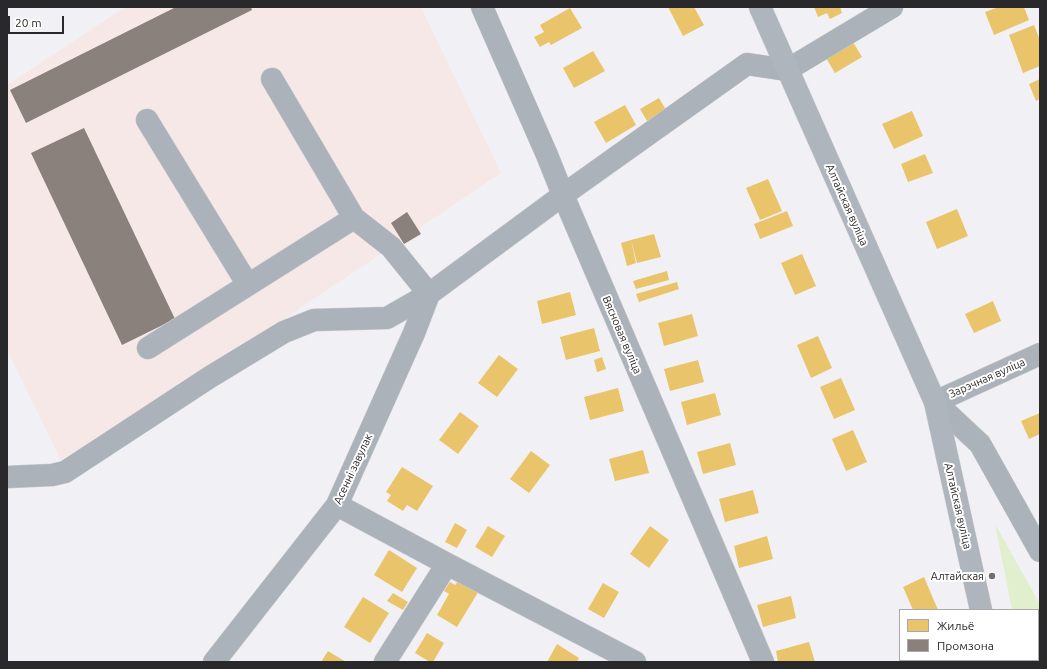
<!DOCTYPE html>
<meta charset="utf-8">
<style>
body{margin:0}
#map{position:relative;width:1047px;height:669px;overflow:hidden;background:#f1f1f5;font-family:Ubuntu,sans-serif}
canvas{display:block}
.frame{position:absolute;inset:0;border:8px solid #29292b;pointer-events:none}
.legend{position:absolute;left:899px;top:609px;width:140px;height:52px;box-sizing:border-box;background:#fff;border:1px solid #a9a9aa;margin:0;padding:5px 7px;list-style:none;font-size:12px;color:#29292b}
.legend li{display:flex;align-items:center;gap:8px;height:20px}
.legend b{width:20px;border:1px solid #a9a9aa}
.scale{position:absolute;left:8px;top:16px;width:56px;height:18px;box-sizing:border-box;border:2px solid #29292b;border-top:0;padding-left:5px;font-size:12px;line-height:14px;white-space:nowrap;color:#29292b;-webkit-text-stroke:3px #fff;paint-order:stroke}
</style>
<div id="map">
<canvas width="1047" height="669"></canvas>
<div class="frame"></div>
<ul class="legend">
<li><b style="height:11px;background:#e9c46a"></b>Жильё</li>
<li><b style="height:11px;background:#8a817c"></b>Промзона</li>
</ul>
<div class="scale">20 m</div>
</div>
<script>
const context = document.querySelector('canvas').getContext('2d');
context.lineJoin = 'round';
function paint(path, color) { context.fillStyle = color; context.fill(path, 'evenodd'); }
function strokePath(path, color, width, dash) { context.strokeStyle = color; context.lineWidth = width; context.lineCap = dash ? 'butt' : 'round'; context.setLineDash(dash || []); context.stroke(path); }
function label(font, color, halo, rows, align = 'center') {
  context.font = font + ' Ubuntu,sans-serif'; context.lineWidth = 4; context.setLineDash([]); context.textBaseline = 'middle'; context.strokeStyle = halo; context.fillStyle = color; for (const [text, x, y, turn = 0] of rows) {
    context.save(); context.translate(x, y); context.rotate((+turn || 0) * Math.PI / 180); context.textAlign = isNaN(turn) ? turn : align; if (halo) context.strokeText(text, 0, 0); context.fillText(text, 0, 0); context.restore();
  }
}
paint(new Path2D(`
 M125,7H421L501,173L418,229L421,234L404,244L402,240L391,247L64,467L7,350V85Z`), '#f6e8e6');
paint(new Path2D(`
 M995,524L1040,604V662H1023V660H1038V610H1012Z`), '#e1efcf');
paint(new Path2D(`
 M668,7H694L704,25L683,36Z
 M814,7H840L842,13L830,19L827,13L818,17Z
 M999,7H1024L1029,20L994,35L985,12Z
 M570,8L582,28L551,45L549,42L540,47L534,37L544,32L540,25Z
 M1034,25L1040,40V66L1023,73L1009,35Z
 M853,42L862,57L835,73L826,58Z
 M593,51L605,71L574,88L563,68Z
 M1040,79V99L1036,101L1029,84Z
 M659,98L666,110L647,121L640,109Z
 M625,105L636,125L606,143L594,122Z
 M912,111L923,136L894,149L882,124Z
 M925,154L933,173L908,182L901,164Z
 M768,179L782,211L760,220L746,188Z
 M957,209L968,236L937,249L926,222Z
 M787,211L793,226L760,239L754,224Z
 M654,234L661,257L637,263L631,240Z
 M631,240L636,263L627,266L621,243Z
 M802,254L816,286L795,295L781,263Z
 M667,271L669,280L636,289L633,281Z
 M677,282L679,289L639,302L636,294Z
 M570,292L576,315L542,324L537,301Z
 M993,301L1001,321L974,333L965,314Z
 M692,314L698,336L664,346L658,323Z
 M594,328L600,351L566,360L560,337Z
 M818,336L832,368L811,378L797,345Z
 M499,355L518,369L497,397L478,383Z
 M602,357L606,369L597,372L594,360Z
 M698,360L704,382L670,391L664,369Z
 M841,378L855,410L834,419L820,387Z
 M618,388L624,411L590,420L584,397Z
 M715,393L721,415L687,425L681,402Z
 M460,412L479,426L458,454L439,440Z
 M1040,413V434L1029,439L1021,421Z
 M853,430L867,462L846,471L832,439Z
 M730,443L736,465L703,474L697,452Z
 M643,450L649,473L615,481L609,459Z
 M531,451L550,465L529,493L510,479Z
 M402,467L433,486L417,511L407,505L403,511L387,501L391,495L386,492Z
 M753,490L759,513L725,522L719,499Z
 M455,523L467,530L457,548L445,542Z
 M488,526L505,536L492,557L475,547Z
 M650,526L669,540L649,568L630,554Z
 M767,536L773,559L739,568L734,546Z
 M389,550L417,568L402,592L374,575Z
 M461,577L480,589L457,627L437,615L449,594L444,591L450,582L455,585Z
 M924,577L938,610H913L903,587Z
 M603,583L619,592L604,618L588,609Z
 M393,593L408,602L403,610L387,601Z
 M791,596L796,618L763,627L757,605Z
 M363,597L389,613L370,643L344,627Z
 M427,633L444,643L433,662H430L415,653Z
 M809,642L815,662H778L776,651Z
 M557,644L579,658L577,662H547Z
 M328,651L346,662H321Z`), '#e9c46a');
paint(new Path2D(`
 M176,7H251L252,10L26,123L10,90Z
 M84,128L175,319L122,345L31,153Z
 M407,212L421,234L404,244L391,223Z`), '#8a817c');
const minor = new Path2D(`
 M482,7L547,155L563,195L763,662
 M147,120L248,285
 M148,348L354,218
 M1040,354L935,402L980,444L1040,551
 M7,477L52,475L65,472L210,377L284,332L314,320L387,318L429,294L563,195L747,64L787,70L892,7
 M337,505L447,564L635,662
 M214,662L337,505L414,333L429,294L391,247L354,218L272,79
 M385,662L447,564`);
const major = new Path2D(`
 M760,7L935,402L981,610
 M993,660V662`);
strokePath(minor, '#ceced0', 23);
strokePath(major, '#ceced0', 23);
strokePath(minor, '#abb2b9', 22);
strokePath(major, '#aeb5bc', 22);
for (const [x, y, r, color] of [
 [992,576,4,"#6f6f72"]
]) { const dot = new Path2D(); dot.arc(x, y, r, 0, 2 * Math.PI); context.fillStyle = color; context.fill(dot); strokePath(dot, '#fff', 1.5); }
label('11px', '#29292b', '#fff', [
 ["Алтайская вуліца",847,205,66],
 ["Вясновая вуліца",622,335,67],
 ["Зарэчная вуліца",987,378,-24],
 ["Асенні завулак",353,469,-65],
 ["Алтайская вуліца",958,506,77]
]);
label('11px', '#29292b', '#fff', [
 ["Алтайская",984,576]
], 'right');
</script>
